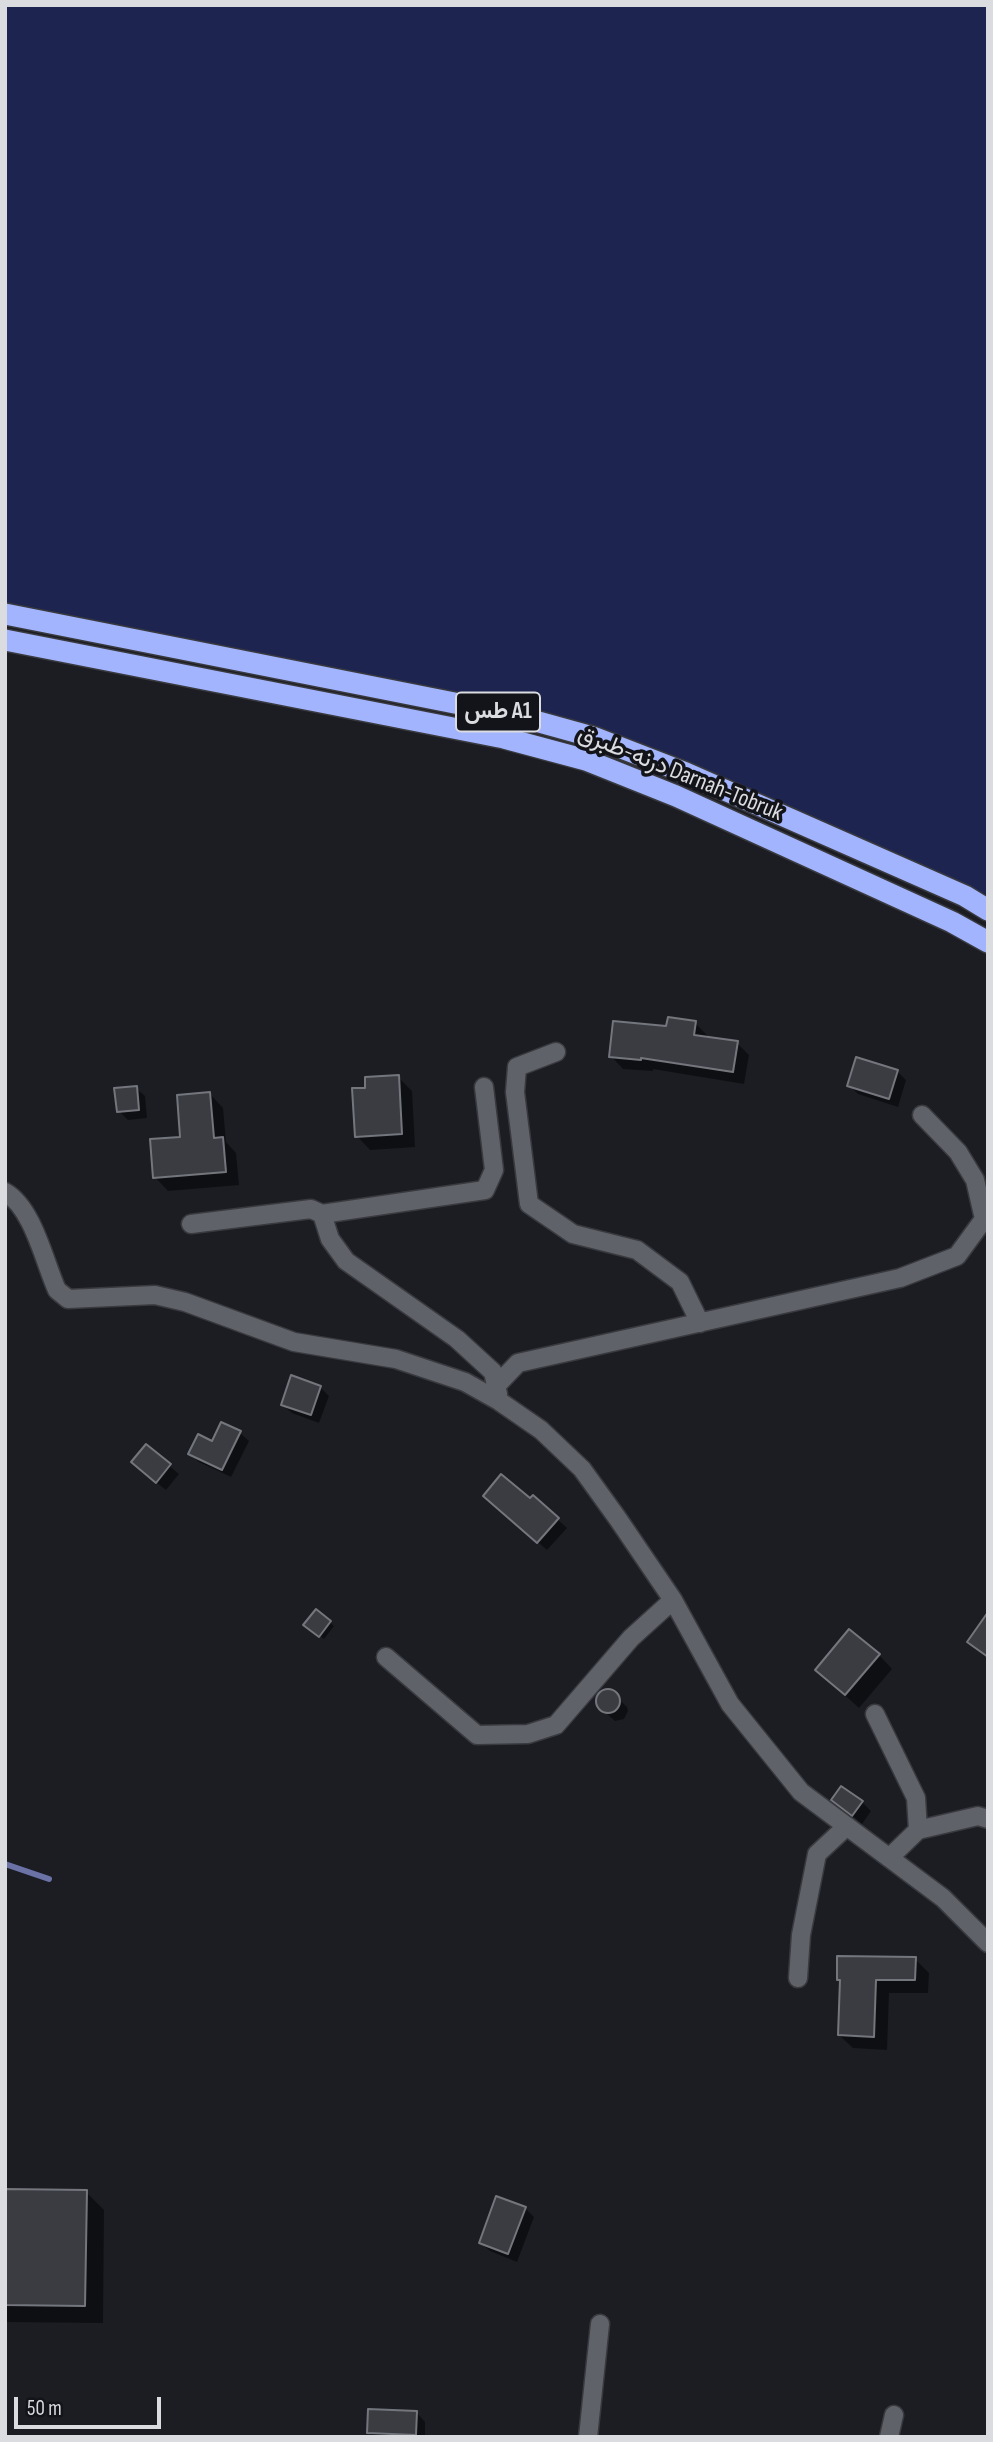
<!DOCTYPE html>
<meta charset="utf-8">
<style>
body{margin:0}
#map{position:relative;width:993px;height:2442px;overflow:hidden;background:#1c1d23;font-family:"Sofia Sans Condensed",sans-serif}
canvas{display:block}
.frame{position:absolute;inset:0;border:7px solid #dbdce0;pointer-events:none}
.scale{position:absolute;left:14px;top:2397px;width:147px;height:32px;box-sizing:border-box;border:4px solid #dbdce0;border-top:0;padding-left:9px;font-size:21px;line-height:24px;white-space:nowrap;color:#dbdce0;-webkit-text-stroke:5px #12141a;paint-order:stroke}
</style>
<div id="map">
<canvas width="993" height="2442"></canvas>
<div class="frame"></div>
<div class="scale">50 m</div>
</div>
<script>
const context = document.querySelector('canvas').getContext('2d');
context.lineJoin = 'round';
function paint(path, color) { context.fillStyle = color; context.fill(path, 'evenodd'); }
function strokePath(path, color, width, dash) { context.strokeStyle = color; context.lineWidth = width; context.lineCap = dash ? 'butt' : 'round'; context.setLineDash(dash || []); context.stroke(path); }
function label(font, color, halo, rows, align = 'center') {
  context.font = font + ' "Sofia Sans Condensed",Vazirmatn,sans-serif'; context.lineWidth = 7; context.setLineDash([]); context.textBaseline = 'middle'; context.strokeStyle = halo; context.fillStyle = color; for (const [text, x, y, turn = 0] of rows) {
    context.save(); context.translate(x, y); context.rotate((+turn || 0) * Math.PI / 180); context.textAlign = isNaN(turn) ? turn : align; if (halo) context.strokeText(text, 0, 0); context.fillText(text, 0, 0); context.restore();
  }
}
paint(new Path2D(`
 M5,5H988V895L676,764L553,716L5,607Z`), '#1c244f');
paint(new Path2D(`
 M695,1023L707,1035V1038L737,1043L749,1055L744,1084L653,1069V1071L623,1069L611,1056Z
 M897,1071L906,1080L898,1107L858,1094L849,1085Z
 M398,1077L412,1091L415,1147L370,1150L357,1136Z
 M136,1088L145,1096L147,1118L128,1120L119,1111Z
 M210,1094L223,1108L226,1142L236,1153L239,1185L168,1191L155,1177Z
 M320,1387L329,1396L319,1423L292,1413L283,1405Z
 M240,1433L249,1441L231,1477L199,1462L190,1454Z
 M146,1446L179,1474L166,1490L142,1471Z
 M533,1497L567,1528L547,1550L494,1504L530,1501Z
 M316,1611L334,1626L324,1639L310,1628Z
 M879,1655L892,1669L859,1708L817,1670Z
 M610,1691L627,1707L628,1711L624,1719L615,1721L598,1706V1697L601,1693Z
 M834,1800L862,1802L871,1811L862,1824Z
 M915,1959L929,1973L928,1993H889L887,2050L853,2048L839,2035L842,1982L839,1979Z
 M5,2191L86,2192L104,2210L103,2323L5,2322Z
 M525,2208L534,2217L517,2262L490,2251L481,2243Z
 M417,2413L425,2422V2437H373L368,2432Z`), '#0007');
strokePath(new Path2D(`
 M5,1864L49,1879`), '#6a72a6', 6);
const building = new Path2D(`
 M668,1017L696,1021L694,1035L738,1041L733,1072L641,1058V1060L609,1057L613,1021L666,1026Z
 M856,1057L898,1070L889,1099L847,1086Z
 M399,1075L402,1134L355,1137L352,1088H365V1077Z
 M137,1086L139,1110L117,1112L114,1088Z
 M210,1092L214,1138L223,1137L226,1172L153,1178L150,1139L180,1137L177,1095Z
 M291,1375L321,1386L311,1415L281,1405Z
 M221,1422L241,1431L222,1470L188,1454L198,1434L212,1441Z
 M146,1444L171,1464L156,1483L131,1462Z
 M501,1474L530,1498L533,1495L559,1518L537,1543L483,1496Z
 M316,1609L331,1621L319,1637L303,1625Z
 M988,1612V1657L967,1642Z
 M849,1629L880,1654L845,1695L815,1670Z
 M596 1701a12 12 0 1 1 24 0a12 12 0 1 1-24 0Z
 M841,1786L863,1801L852,1816L831,1800Z
 M837,1956L916,1957L915,1980H876L874,2037L838,2035L840,1980H837Z
 M5,2189L87,2190L85,2306L5,2305Z
 M496,2196L526,2207L508,2254L479,2243Z
 M368,2409L417,2411L416,2435L367,2433Z`);
paint(building, '#3a3c42');
strokePath(building, '#74767d', 2);
const minor = new Path2D(`
 M556,1052L517,1067L515,1092L529,1204L573,1234L637,1250L680,1282L700,1323
 M5,1192C33,1208 44,1261 57,1290L68,1299L155,1295L185,1302L294,1342L396,1359L465,1382L499,1401L541,1430L582,1469L618,1519L673,1600L730,1704L801,1792L943,1898L988,1943
 M322,1214L485,1190L494,1170L484,1087
 M191,1224L311,1209L322,1214L330,1239L346,1261L457,1339L493,1372L498,1394
 M496,1386L518,1363L900,1278L957,1256L984,1219L975,1180L958,1152L922,1115
 M386,1657L477,1735L528,1734L556,1725L631,1638L673,1600
 M875,1714L916,1798L918,1830L889,1858
 M918,1830L978,1816L988,1819
 M798,1978L801,1935L817,1854L847,1826
 M588,2437L600,2324
 M889,2437L894,2415`);
const highway = new Path2D(`
 M5,614L510,714L593,737L686,773L965,896L988,910
 M5,640L504,738L586,760L676,796L952,922L988,942`);
strokePath(minor, '#393a3f', 21);
strokePath(highway, '#393a3f', 24);
strokePath(minor, '#606269', 18);
strokePath(highway, '#a2b4fe', 21);
for (const [x, y, w] of [
 [498,712,84]
]) { const box = new Path2D(); box.roundRect(x - w / 2, y - 19.5, w, 39, 5); context.fillStyle = '#12141a'; context.fill(box); strokePath(box, '#dbdce0', 2); }
label('bold 23px', '#dbdce0', null, [
 ["طس A1",498,712]
]);
label('24px', '#dbdce0', '#12141a', [
 ["درنه-طبرق Darnah-Tobruk",680,774,22]
]);
</script>
